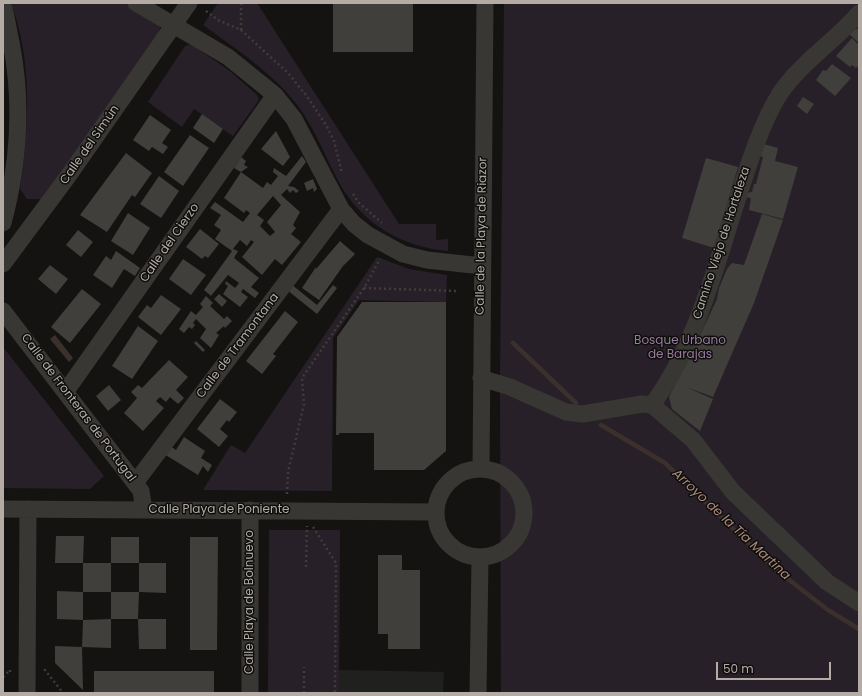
<!DOCTYPE html>
<meta charset="utf-8">
<style>
body{margin:0}
#map{position:relative;width:862px;height:696px;overflow:hidden;background:#141312;font-family:Poppins,sans-serif}
canvas{display:block}
.frame{position:absolute;inset:0;border:4px solid #b4aca4;pointer-events:none}
.scale{position:absolute;left:716px;top:662px;width:115px;height:18px;box-sizing:border-box;border:2px solid #b4aca4;border-top:0;padding-left:5px;font-size:12px;line-height:14px;white-space:nowrap;color:#b4aca4;-webkit-text-stroke:3px #0e0e0d;paint-order:stroke}
</style>
<div id="map">
<canvas width="862" height="696"></canvas>
<div class="frame"></div>
<div class="scale">50 m</div>
</div>
<script>
const context = document.querySelector('canvas').getContext('2d');
context.lineJoin = 'round';
function paint(path, color) { context.fillStyle = color; context.fill(path, 'evenodd'); }
function strokePath(path, color, width, dash) { context.strokeStyle = color; context.lineWidth = width; context.lineCap = dash ? 'butt' : 'round'; context.setLineDash(dash || []); context.stroke(path); }
function label(font, color, halo, rows, align = 'center') {
  context.font = font + ' Poppins,sans-serif'; context.lineWidth = 3; context.setLineDash([]); context.textBaseline = 'middle'; context.strokeStyle = halo; context.fillStyle = color; for (const [text, x, y, turn = 0] of rows) {
    context.save(); context.translate(x, y); context.rotate((+turn || 0) * Math.PI / 180); context.textAlign = isNaN(turn) ? turn : align; if (halo) context.strokeText(text, 0, 0); context.fillText(text, 0, 0); context.restore();
  }
}
paint(new Path2D(`
 M339,670L444,672L443,693H339Z`), '#20201e');
paint(new Path2D(`
 M11,3H125L158,22L160,28L159,34L42,199H27L20,189C29,128 33,62 11,3Z
 M218,3H257L399,224H436V240L448,239V251C403,247 364,225 341,186C326,159 316,130 298,106C273,73 236,49 203,25Z
 M504,3H859V693H501L500,377Z
 M191,44L231,72L257,95L259,100L233,136L194,109L182,127L148,102L185,46Z
 M377,257L409,269L447,275L446,302L359,300L333,338L332,491L203,490L231,445L245,453Z
 M3,347L104,476L90,489L3,488Z
 M269,530H340L339,693H268Z`), '#282028');
paint(new Path2D(`
 M55,335L73,358L69,362L50,339Z`), '#3c302c');
strokePath(new Path2D(`
 M513,343L576,403
 M601,425L665,463L775,569L828,610L859,629`), '#3c302c', 4.5);
paint(new Path2D(`
 M333,3H413V52H333Z
 M859,27V43L849,34L854,28L856,30Z
 M852,38L859,45V65L856,68L852,65L850,67L836,56Z
 M832,64L851,78L835,96L816,80L823,70L826,71Z
 M803,97L814,104L807,114L797,106Z
 M202,114L223,129L214,143L193,128Z
 M150,115L171,130L162,143L168,147L163,154L152,147L149,151L133,140Z
 M276,131L290,157L283,166L261,149Z
 M190,135L209,148L183,186L164,172Z
 M764,144L778,148L775,161L798,167L783,219L749,210L751,198L745,197L747,193L752,192L754,184H756L763,157L760,156Z
 M126,153L152,173L135,197L132,195L107,232L80,215Z
 M302,156L306,162L288,186L294,187L299,191L296,193L293,190L290,193L287,189L281,195L300,212L293,225L296,228L291,234L301,242L282,265L275,259L262,275L242,257L254,242L251,240L247,246L240,240L233,249L238,251L234,258L259,278L251,287L259,293L255,298L243,289L241,292L248,297L240,307L223,294L228,286L225,284L226,281L235,288L239,283L228,275L211,296L204,290L232,251L215,239L221,230L214,225L221,215L210,208L215,202L243,222L250,213L246,210L244,213L224,198L241,172L263,188L267,182L271,185L278,176L273,172L274,168L286,176ZM273,196L281,205L267,222L275,232L270,236L260,226L264,220L257,215Z
 M241,157L246,161L244,165L248,167L241,172L234,168Z
 M706,158L738,167L714,248L682,238Z
 M159,176L179,191L161,218L140,204Z
 M313,179L317,189L314,192L313,188L307,191L304,183Z
 M128,213L150,228L133,255L111,241Z
 M762,214L783,220L754,303L733,351L713,397L686,387L713,399L700,431L672,409L669,397L688,359L697,362L689,359L717,299L719,288L727,269L732,263L744,265Z
 M200,229L219,244L208,258L205,256L202,259L186,247Z
 M78,230L93,242L81,257L66,245Z
 M340,241L355,254L343,266L319,300L302,288L316,267V269Z
 M116,251L140,268L135,276L124,269L112,288L93,275L106,256L111,260Z
 M183,259L206,275L191,295L169,279Z
 M50,265L68,279L56,294L38,279Z
 M291,284L317,305L333,285L337,288L317,314L287,290Z
 M82,289L101,304L70,343L51,327Z
 M219,294L227,301L222,307L214,299Z
 M161,295L181,309L161,335L138,317L147,305L151,308Z
 M206,296L213,303L210,306L224,319L227,316L232,321L225,328L224,326L216,333L219,335L211,348L200,338L206,329L196,319L193,323L195,325L192,329L189,327L184,333L179,329L191,311L196,315L203,307L200,304Z
 M362,302H446V451L424,470H374V433H339V435H336L337,337Z
 M285,311L298,322L273,354L276,356L262,374L246,361Z
 M138,326L158,341L132,379L112,366Z
 M196,341L205,350L203,352L194,343Z
 M169,360L188,377L176,390L184,398L178,404L170,397L166,402L160,397L156,401L164,408L143,431L124,413L137,398L131,392L138,385L142,388Z
 M109,385L121,400L108,411L96,396Z
 M220,399L237,412L229,422L227,420L220,429L228,436L219,447L197,429Z
 M184,437L205,451L201,458L212,465L208,472L203,466L198,475L164,454L170,446L176,450Z
 M56,536H84L83,563H55Z
 M111,537H139V563H166V593L139,592L138,619H111V592H83V563H111V592H139V563H111Z
 M190,537H218L217,650H190Z
 M378,555H402V570H420V649H388V634H378Z
 M57,591L83,592V620L111,619V648L82,647L83,690L55,663V646L82,647L83,620L57,619Z
 M138,619H166V649H139Z
 M94,671H214V693H94Z`), '#403f3c');
strokePath(new Path2D(`
 M206,11L218,20L241,30L288,73L306,95L326,125L334,141L342,173
 M241,30V3
 M353,194L358,202L382,223
 M364,288L457,291
 M287,494L288,472L304,404L302,378L364,288L380,259
 M313,527L336,563L335,693
 M306,567L307,526
 M45,671V670L63,693
 M3,677L10,670V673
 M304,693V667`), '#3f3c39', 2.5, [2, 3]);
strokePath(new Path2D(`
 M136,3L228,57L275,95L294,119L341,209L354,224L368,235L403,254L427,260L482,266
 M3,6C7,17 8,30 11,42C23,103 19,163 3,223
 M859,13C835,41 798,65 779,95C762,123 750,160 740,191C717,262 697,344 652,405L693,440L733,492L827,582L859,603
 M3,264L69,175L189,3
 M3,311L135,483L141,491L144,510
 M481,378L510,387L566,412L583,414L642,404L652,405
 M66,391L275,95
 M436 513a44 44 0 1 1 88 0a44 44 0 1 1-88 0Z
 M481,469L485,3
 M135,483L341,209
 M3,509L435,512
 M250,510V693
 M27,693L28,509
 M478,693L480,559`), '#383733', 17);
label('12px', '#b4aca4', '#0e0e0d', [
 ["Calle del Simún",90,145,-55],
 ["Calle de la Playa de Riazor",482,236,-89],
 ["Calle del Cierzo",170,243,-55],
 ["Camino Viejo de Hortaleza",722,243,-72],
 ["Calle de Tramontana",238,346,-53],
 ["Calle de Fronteras de Portugal",78,408,53],
 ["Calle Playa de Poniente",219,510],
 ["Calle Playa de Bolnuevo",250,602,-90]
]);
label('12px', '#9a7b9e', '#0e0e0d', [
 ["Bosque Urbano",680,341],
 ["de Barajas",680,355]
]);
label('italic 13px', '#ae897b', '#0e0e0d', [
 ["Arroyo de la Tía Martina",731,525,43]
]);
</script>
